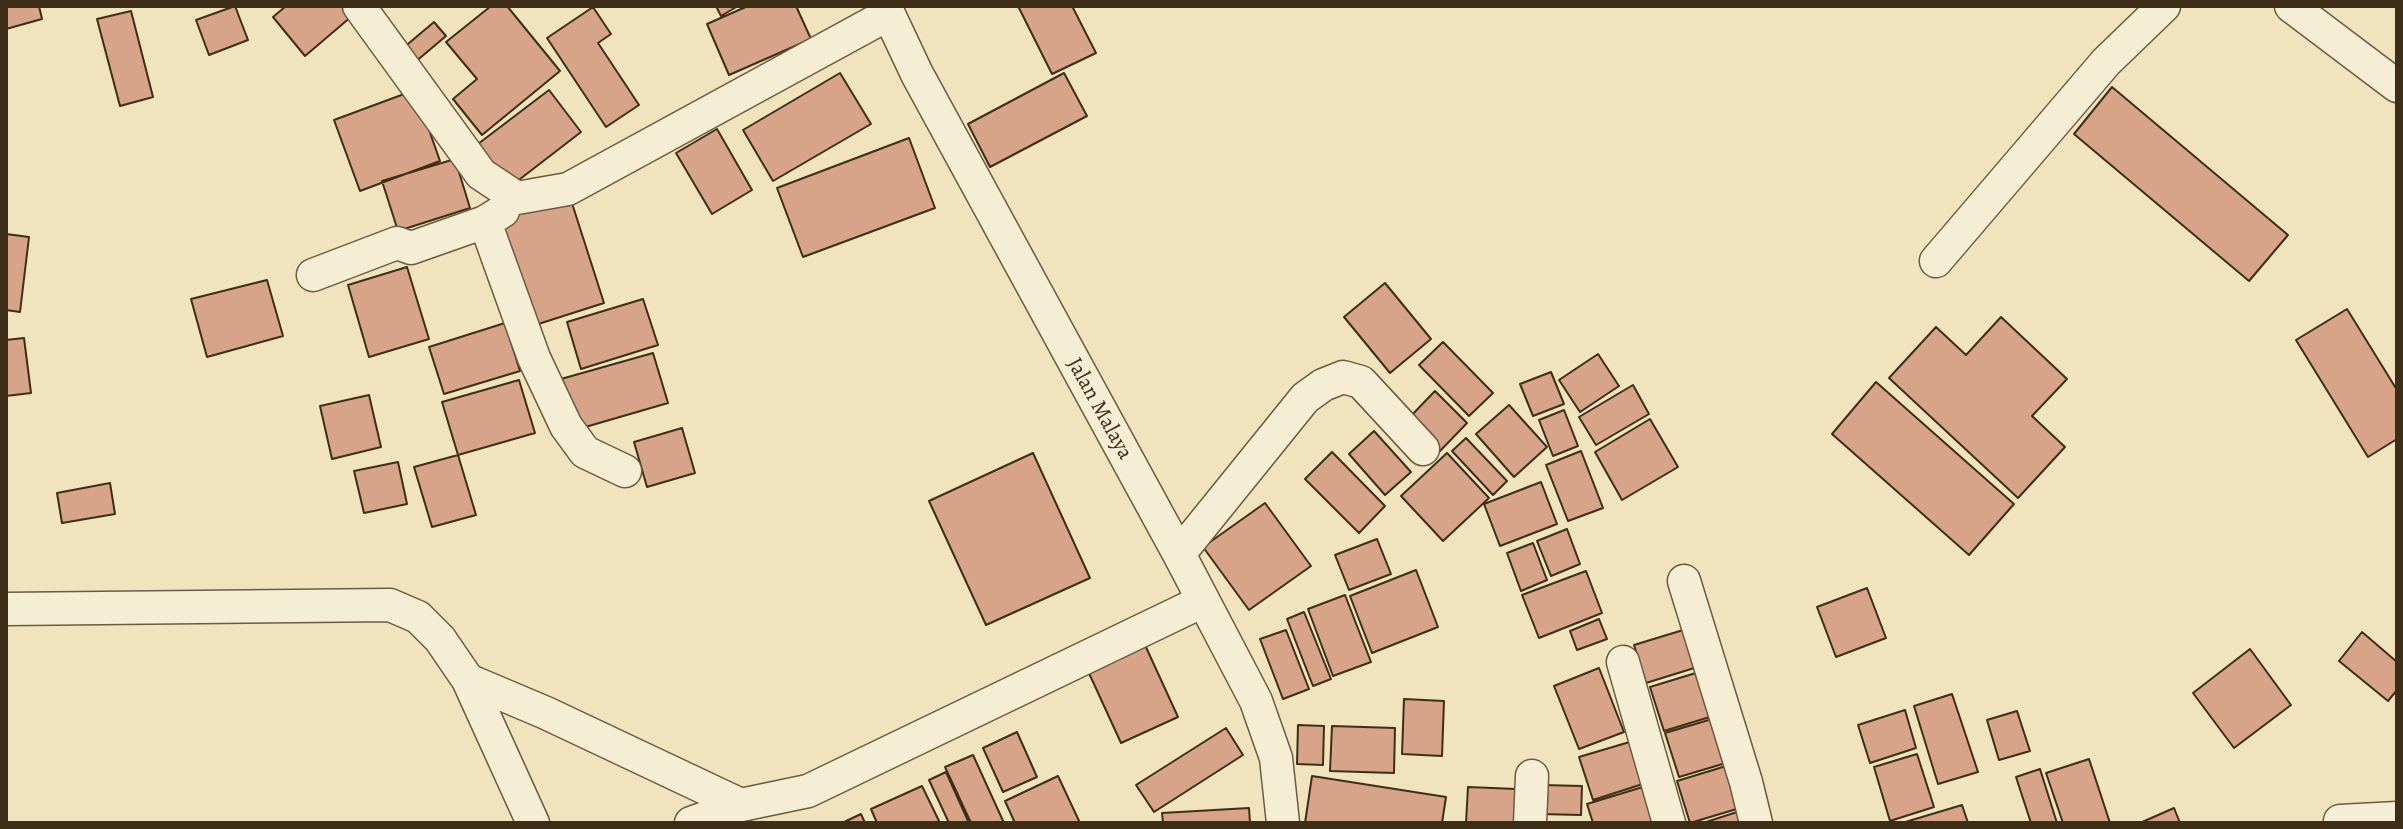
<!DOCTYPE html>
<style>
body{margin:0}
#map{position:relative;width:2403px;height:829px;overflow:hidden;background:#f0e3bd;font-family:Alegreya,serif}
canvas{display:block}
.frame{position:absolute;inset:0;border:8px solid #3e2e18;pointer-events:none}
</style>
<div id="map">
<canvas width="2403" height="829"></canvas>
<div class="frame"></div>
</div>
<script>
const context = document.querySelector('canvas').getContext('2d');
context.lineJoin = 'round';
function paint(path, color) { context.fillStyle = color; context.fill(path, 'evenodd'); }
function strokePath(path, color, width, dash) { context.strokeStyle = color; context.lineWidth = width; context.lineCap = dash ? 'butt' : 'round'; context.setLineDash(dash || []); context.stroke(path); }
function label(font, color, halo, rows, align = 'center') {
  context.font = font + ' Alegreya,serif'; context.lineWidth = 7; context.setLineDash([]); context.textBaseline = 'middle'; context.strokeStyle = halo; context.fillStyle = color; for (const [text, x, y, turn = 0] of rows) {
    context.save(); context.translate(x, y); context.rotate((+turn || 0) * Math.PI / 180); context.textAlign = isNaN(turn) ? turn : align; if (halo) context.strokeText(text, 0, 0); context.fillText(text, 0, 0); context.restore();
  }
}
const building = new Path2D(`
 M6,6H39L42,19L6,29Z
 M235,6L248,40L209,55L196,20Z
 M286,6H344L352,16L305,56L273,17Z
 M491,6H507L560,71L482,135L453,99L477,79L446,42Z
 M716,6H738L721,16Z
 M748,6H796L811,39L729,75L707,24Z
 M1018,6H1072L1096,53L1052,74Z
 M593,7L611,34L598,43L639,105L606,127L547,38Z
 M131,11L153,97L120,106L97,19Z
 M434,22L446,36L414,63L402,49Z
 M840,73L871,124L773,181L743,130Z
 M1064,73L1087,116L990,167L968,124Z
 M2112,87L2288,235L2249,281L2074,134Z
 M415,90L440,161L360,191L334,120Z
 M549,90L581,132L511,186L478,144Z
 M717,129L752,190L712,214L676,153Z
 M909,138L935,208L803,257L777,188Z
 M455,159L470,208L398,231L382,181Z
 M570,197L604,303L532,326L498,220Z
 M6,234L29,237L20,312L6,310Z
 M407,267L429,339L369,357L348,285Z
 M267,280L283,336L207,357L191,299Z
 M1385,283L1431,339L1390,373L1344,317Z
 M643,299L658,345L581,369L567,322Z
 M2347,309L2397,390V439L2368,457L2296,340Z
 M2001,317L2067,379L2032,416L2065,447L2018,498L1889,378L1936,327L1966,355Z
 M505,323L520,371L444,394L429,347Z
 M24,338L31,393L6,396V340Z
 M1443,342L1493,393L1469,416L1419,365Z
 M653,353L668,403L575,430L561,379Z
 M1598,354L1619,386L1580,412L1559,380Z
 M1551,372L1564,404L1533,416L1520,384Z
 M519,380L535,433L458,455L442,402Z
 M1876,382L2014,504L1969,555L1832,434Z
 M1633,385L1649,414L1596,445L1579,417Z
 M1435,391L1467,423L1440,451L1408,419Z
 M369,395L381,447L332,459L320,406Z
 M1509,405L1547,447L1514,477L1476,434Z
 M1564,410L1578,446L1553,456L1539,420Z
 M1650,419L1678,467L1622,500L1595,452Z
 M682,428L695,473L647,487L634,442Z
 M1374,431L1411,472L1385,495L1349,454Z
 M1466,438L1507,481L1493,495L1452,451Z
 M1581,451L1603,508L1568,521L1546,465Z
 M1332,452L1385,506L1359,533L1305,479Z
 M1033,453L1090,578L986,625L929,501Z
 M1447,453L1489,498L1443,541L1401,496Z
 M458,455L476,515L432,527L414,467Z
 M398,462L407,504L364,513L354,471Z
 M1541,482L1557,524L1500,546L1484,504Z
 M110,483L115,514L62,523L57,493Z
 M1265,503L1311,566L1249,610L1203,547Z
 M1567,529L1580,564L1551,576L1537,541Z
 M1377,539L1391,574L1349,590L1335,555Z
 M1533,543L1547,580L1521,591L1507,553Z
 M1416,570L1438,627L1372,653L1350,596Z
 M1586,571L1602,613L1539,638L1522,595Z
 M1867,588L1886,638L1836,657L1817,607Z
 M1345,595L1371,662L1333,676L1308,609Z
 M1304,612L1331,679L1313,686L1287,619Z
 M1599,619L1607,639L1577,650L1570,631Z
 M1693,627L1704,665L1646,683L1634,645Z
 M1286,630L1309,689L1283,699L1260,639Z
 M2362,632L2397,662V690L2388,701L2339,661Z
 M1145,645L1178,717L1121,743L1088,671Z
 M2250,649L2291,705L2234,748L2193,693Z
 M1599,668L1624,732L1579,749L1554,686Z
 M1699,672L1713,716L1664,731L1650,687Z
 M1952,694L1978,772L1938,784L1914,706Z
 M1404,699L1444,701L1442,756L1402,754Z
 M1905,710L1916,748L1870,763L1858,725Z
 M2017,711L2030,751L1999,760L1987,720Z
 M1712,719L1726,763L1679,777L1665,733Z
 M1298,725L1324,726L1323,765L1297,764Z
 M1332,726L1395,728L1394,773L1330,771Z
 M1226,728L1243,755L1154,812L1136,785Z
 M1017,732L1037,777L1003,792L983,748Z
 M1633,741L1646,783L1593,800L1579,757Z
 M1917,754L1934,807L1890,821L1874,767Z
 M973,755L1004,823H971L945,767Z
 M2089,759L2110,823H2063L2046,773Z
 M1726,766L1740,808L1690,823L1677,781Z
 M2040,769L2057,823H2031L2016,777Z
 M946,772L969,823H949L929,780Z
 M1058,776L1080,823H1015L1005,801Z
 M1312,776L1446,797L1442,823H1305Z
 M1542,785L1582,786L1581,815L1540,814Z
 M922,786L940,823H877L871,809Z
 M1646,786L1657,823H1593L1587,804Z
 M1468,787L1516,789L1515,823H1466Z
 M1962,805L1968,823H1902Z
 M1249,808L1250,823H1163L1162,813Z
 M2174,808L2180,823H2140Z
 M1737,812L1740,823H1703Z
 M861,814L865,823H842Z`);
paint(building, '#d7a489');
strokePath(building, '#3e2e18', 2);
const minor = new Path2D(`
 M359,6L481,174L517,198L568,189L889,14
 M885,6L917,74L1179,554L1256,701L1276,758L1283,823
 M2291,6L2397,86
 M485,222L534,358L566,426L585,452L625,471
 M1936,261L2106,62L2164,6
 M313,275L397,243L411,248L485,222L503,211
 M1179,554L1305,398L1323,385L1343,377L1361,382L1423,449
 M1684,581L1746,782L1756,823
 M6,609L390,605L418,617L440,639L468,680L533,823
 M1623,662L1669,823
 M468,680L546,713L741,805
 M2340,821L2397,818
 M691,823L741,805L808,791L1203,601
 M1530,823L1532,776`);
strokePath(minor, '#6a5b41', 35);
strokePath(minor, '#f5edd4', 32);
label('22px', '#3e2e18', '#f5edd4', [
 ["Jalan Malaya",1099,409,61]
]);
</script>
